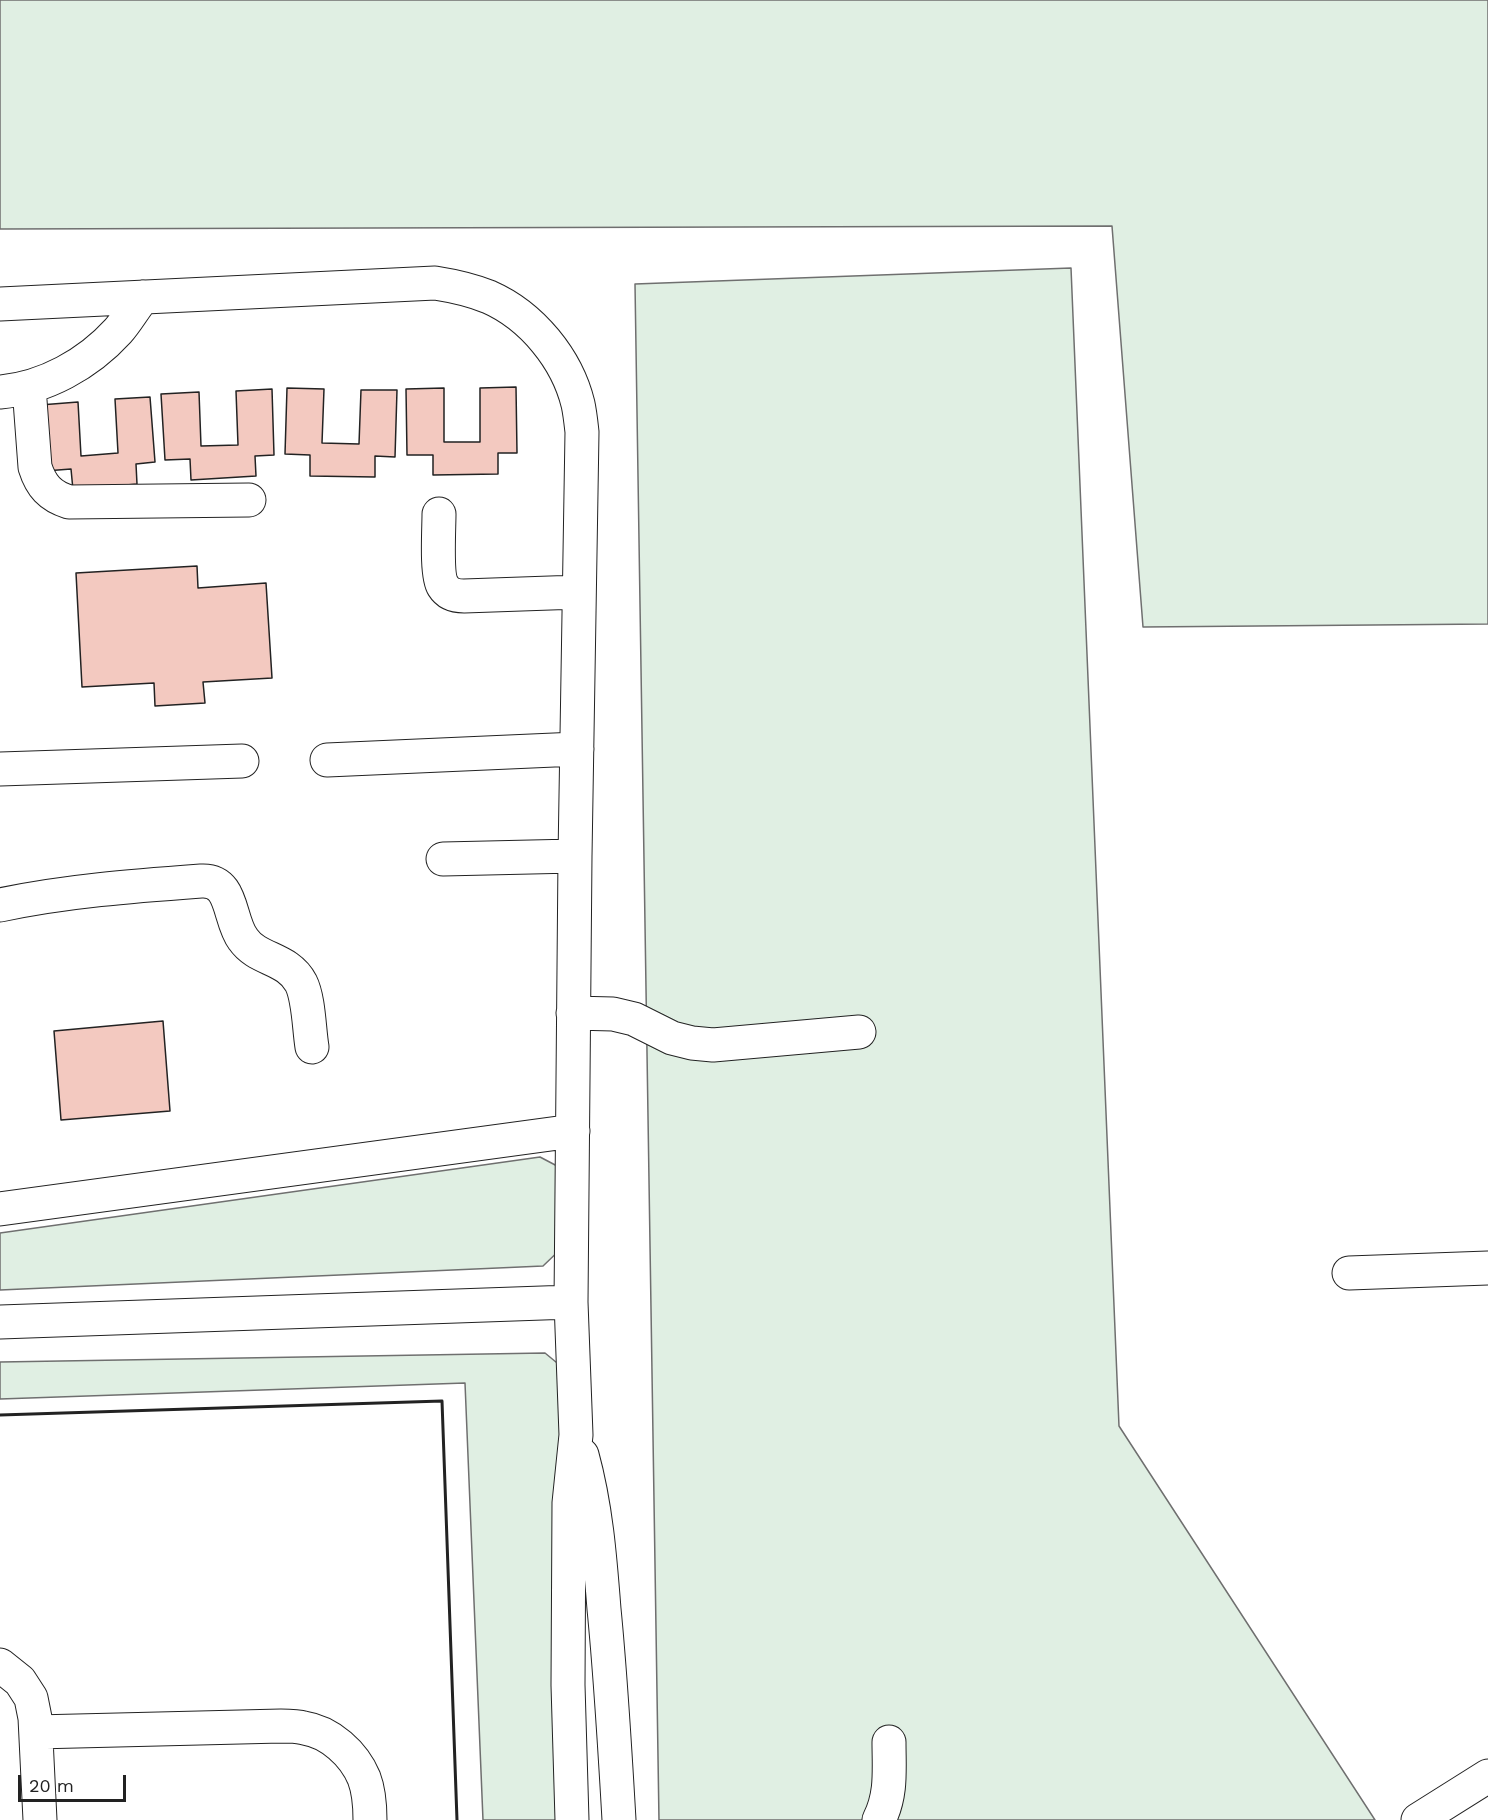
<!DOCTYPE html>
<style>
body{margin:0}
#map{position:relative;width:1488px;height:1820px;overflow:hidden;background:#fff;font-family:"Work Sans",sans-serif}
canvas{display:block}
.scale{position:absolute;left:18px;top:1775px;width:108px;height:27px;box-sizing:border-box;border:3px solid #222;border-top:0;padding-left:8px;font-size:18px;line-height:21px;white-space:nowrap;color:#222;-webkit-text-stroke:4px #fff;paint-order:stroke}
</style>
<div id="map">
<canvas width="1488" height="1820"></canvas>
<div class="scale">20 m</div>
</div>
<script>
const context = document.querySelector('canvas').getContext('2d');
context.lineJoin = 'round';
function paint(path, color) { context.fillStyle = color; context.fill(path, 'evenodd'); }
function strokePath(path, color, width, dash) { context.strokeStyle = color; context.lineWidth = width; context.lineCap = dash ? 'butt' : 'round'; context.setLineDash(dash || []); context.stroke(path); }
const green = new Path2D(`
 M0,0H1488V624L1143,627L1112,226L0,229Z
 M1071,268L1119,1426L1375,1820H659L635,284Z
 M540,1157L559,1167L565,1245L543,1266L0,1290V1233Z
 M545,1353L562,1367L576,1820H483L465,1383L0,1399V1362Z`);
paint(green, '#e0efe3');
strokePath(green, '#6f6f6f', 1.5);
const building = new Path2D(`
 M516,387L517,453H498V474L433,475V455H407L406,389L444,388V442H480V388Z
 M287,388L324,389L322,443L359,444L361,390H397L395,457L375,456V477L310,476V455L285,454Z
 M272,389L274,455L255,456L256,476L191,480L190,459L165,460L161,394L199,392L201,446L238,445L236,391Z
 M150,397L155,462L136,464L137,484L73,490L71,469L45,471L40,405L78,402L81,456L118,453L115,399Z
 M197,566L198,588L266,583L272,678L203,682L205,703L155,706L154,683L82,687L76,573Z
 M163,1021L170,1111L61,1120L54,1031Z`);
paint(building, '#f3c9c0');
strokePath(building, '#222', 1.5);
const minor = new Path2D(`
 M0,304L435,283C454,286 472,290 489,297C532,316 567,359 578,404C580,413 581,423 582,432L575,856L571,1302L576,1435L569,1503L568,1685L572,1820
 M29,387L35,467C41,486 50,496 69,502L249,500
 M0,392C45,388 88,364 118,331C127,321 134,308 143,297
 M439,514C439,529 436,575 443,586C448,594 455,596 464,596L579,592
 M327,760L577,749
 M0,769L242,761
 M443,859L575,856
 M0,905C66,891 133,886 201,881C234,879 228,919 243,939C258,961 287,957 301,983C309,999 309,1029 312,1047
 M573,1013L613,1014L634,1019L672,1038L692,1043L713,1045L859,1032
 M0,1209L573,1131
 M1349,1273L1488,1268
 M0,1322L571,1302
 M582,1455C596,1506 600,1557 604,1609C611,1680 615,1750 619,1820
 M0,1665L20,1681L31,1698L35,1718L40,1820
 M36,1732L281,1726C288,1726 297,1726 304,1728C330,1732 354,1754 364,1778C369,1791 370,1806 370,1820
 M879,1820C892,1794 889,1770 889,1742
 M1418,1820L1488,1776`);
strokePath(minor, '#222', 35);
strokePath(minor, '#fff', 33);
strokePath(new Path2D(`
 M0,1415L442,1401L457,1820`), '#222', 3);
</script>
